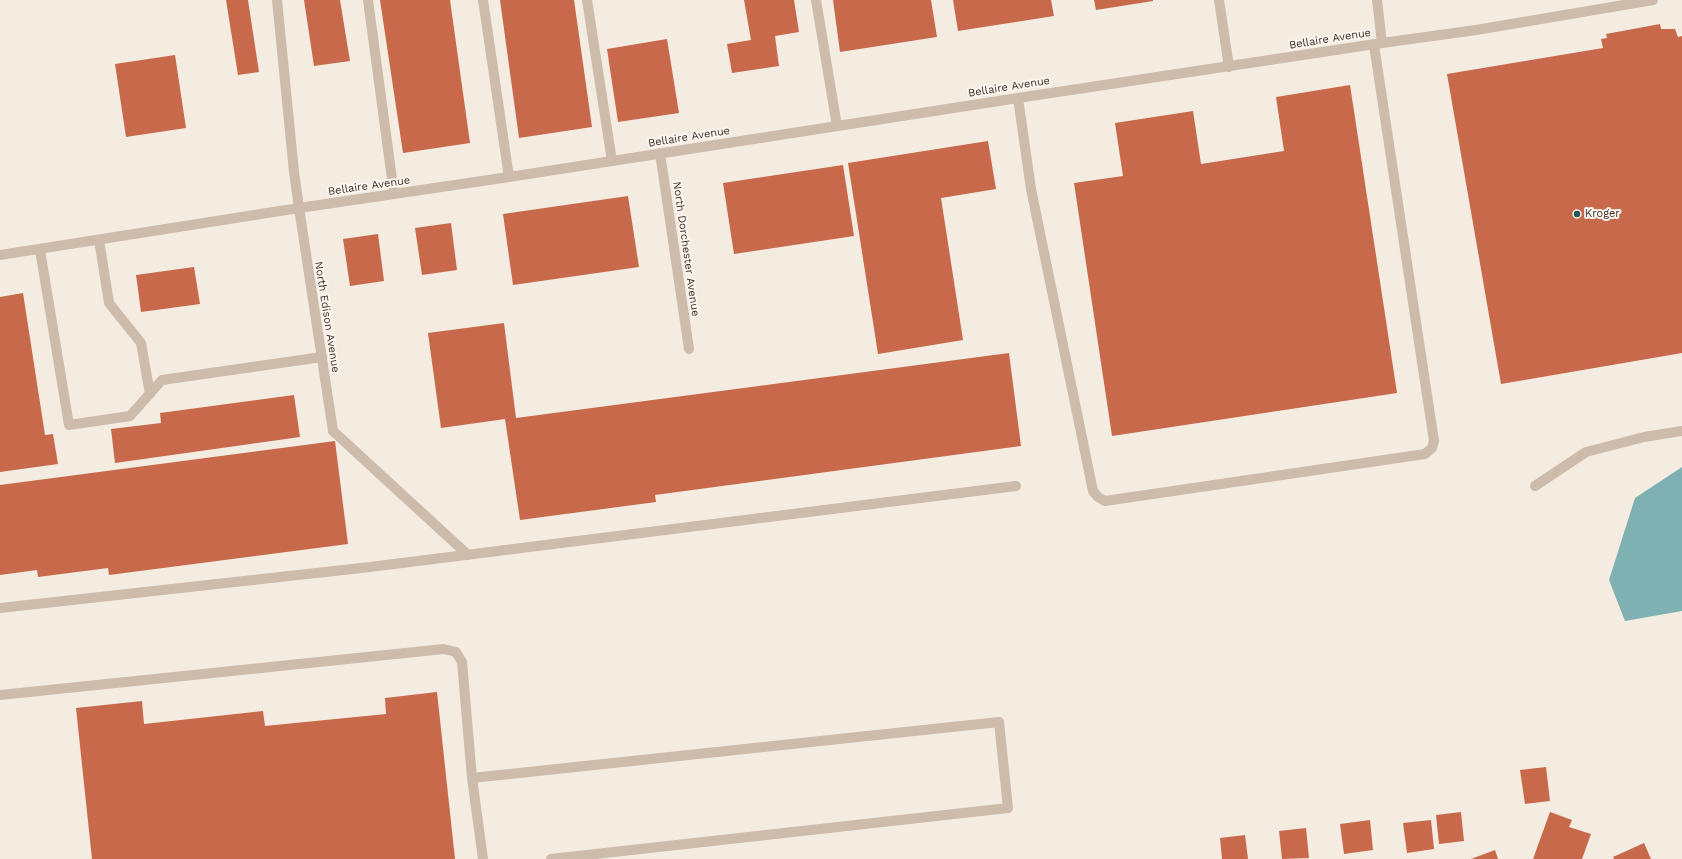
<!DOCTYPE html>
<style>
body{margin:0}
canvas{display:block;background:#f4ebe1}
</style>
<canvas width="1682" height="859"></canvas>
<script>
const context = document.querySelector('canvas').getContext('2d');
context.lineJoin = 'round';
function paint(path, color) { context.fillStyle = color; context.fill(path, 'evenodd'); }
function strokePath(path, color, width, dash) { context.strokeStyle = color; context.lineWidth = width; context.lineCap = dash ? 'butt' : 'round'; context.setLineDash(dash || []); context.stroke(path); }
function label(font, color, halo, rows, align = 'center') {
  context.font = font + ' "Work Sans",sans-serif'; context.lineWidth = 4; context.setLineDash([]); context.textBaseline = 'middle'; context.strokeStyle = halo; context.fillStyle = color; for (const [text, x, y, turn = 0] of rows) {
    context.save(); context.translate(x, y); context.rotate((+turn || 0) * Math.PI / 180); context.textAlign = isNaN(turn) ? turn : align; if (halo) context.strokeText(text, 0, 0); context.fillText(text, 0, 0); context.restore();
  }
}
paint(new Path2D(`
 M1682,467V611L1625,621L1609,580L1635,498Z`), '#7fb0b2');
paint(new Path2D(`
 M226,0H248L259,72L238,75Z
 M304,0H340L350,61L314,66Z
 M380,0H450L470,143L403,153Z
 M500,0H574L592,127L519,138Z
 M744,0H794L799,32L775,36L779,66L732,73L727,44L751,40Z
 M833,0H931L937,37L840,52Z
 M953,0H1051L1054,16L958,31Z
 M1094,0H1153V1L1096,10Z
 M1660,24L1661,29H1675L1678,37L1682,36V353L1501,384L1447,74L1603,48L1601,39L1607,38L1606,34Z
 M667,39L679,113L618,122L607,49Z
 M175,55L186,128L126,137L115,64Z
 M1350,85L1397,393L1112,436L1074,183L1123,176L1115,123L1193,111L1201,164L1284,151L1276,97Z
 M988,141L996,189L941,198L963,340L878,354L848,163Z
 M843,165L854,236L734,254L723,183Z
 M628,196L639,267L513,285L503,214Z
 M451,223L457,270L422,275L415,228Z
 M378,234L384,281L350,286L343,239Z
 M194,267L200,304L141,312L136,275Z
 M23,293L45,435L53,434L58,464L0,472V297Z
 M504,323L516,418L1009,353L1021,446L655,495L656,502L520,520L505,419L441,428L428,333Z
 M294,395L300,437L115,463L111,429L161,423L160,413Z
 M335,441L348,544L109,575L108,568L38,577L37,570L0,575V485Z
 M437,692L455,859H92L76,708L142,701L144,724L263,711L265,726L386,714L385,698Z
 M1546,767L1550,801L1525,804L1520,770Z
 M1461,812L1464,841L1439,844L1436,815Z
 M1550,812L1572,820L1569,827L1591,834L1582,859H1533Z
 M1370,820L1373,850L1344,854L1340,824Z
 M1431,820L1434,849L1407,853L1403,823Z
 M1306,828L1309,858L1282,859L1279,831Z
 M1245,835L1248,859H1222L1220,838Z
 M1644,843L1651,859H1614L1613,857Z
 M1495,850L1498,859H1471Z`), '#c8694b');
strokePath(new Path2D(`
 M277,0L294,172L299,208
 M368,0L394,194
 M483,0L509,177
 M587,0L612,161
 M816,0L837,126
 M1219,0L1229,67
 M1382,43L1476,30L1653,0
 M1031,189L1093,491L1098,497L1105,501L1425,454L1432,448L1434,441L1374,45
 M99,240L109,303L141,343L150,394
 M40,250L69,425L130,416L162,380L322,357
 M333,431L468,555
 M1535,486L1586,452L1644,437L1682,431
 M0,608L370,567L1016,486
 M0,695L444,649L456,652L462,662L472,778L483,859
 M472,778L999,722L1008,808L551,859`), '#cdbbac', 10);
strokePath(new Path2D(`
 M1018,98L1031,189
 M660,153L689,349
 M299,208L333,431
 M0,255L299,208L509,177L1018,98L1382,43L1377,0`), '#cdbbac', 10);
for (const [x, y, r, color] of [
 [1577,214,4,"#1f5a5e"]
]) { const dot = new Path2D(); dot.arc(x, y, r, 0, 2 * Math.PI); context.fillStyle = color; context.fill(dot); strokePath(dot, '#fbf5ee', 1.5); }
label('11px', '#3b302b', '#fbf5ee', [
 ["Bellaire Avenue",1330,39,-9],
 ["Bellaire Avenue",1009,87,-9],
 ["Bellaire Avenue",689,137,-9],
 ["Bellaire Avenue",369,186,-8],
 ["North Dorchester Avenue",686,249,82],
 ["North Edison Avenue",327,317,81]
]);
label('11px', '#3b302b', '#fbf5ee', [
 ["Kroger",1585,214]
], 'left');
</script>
